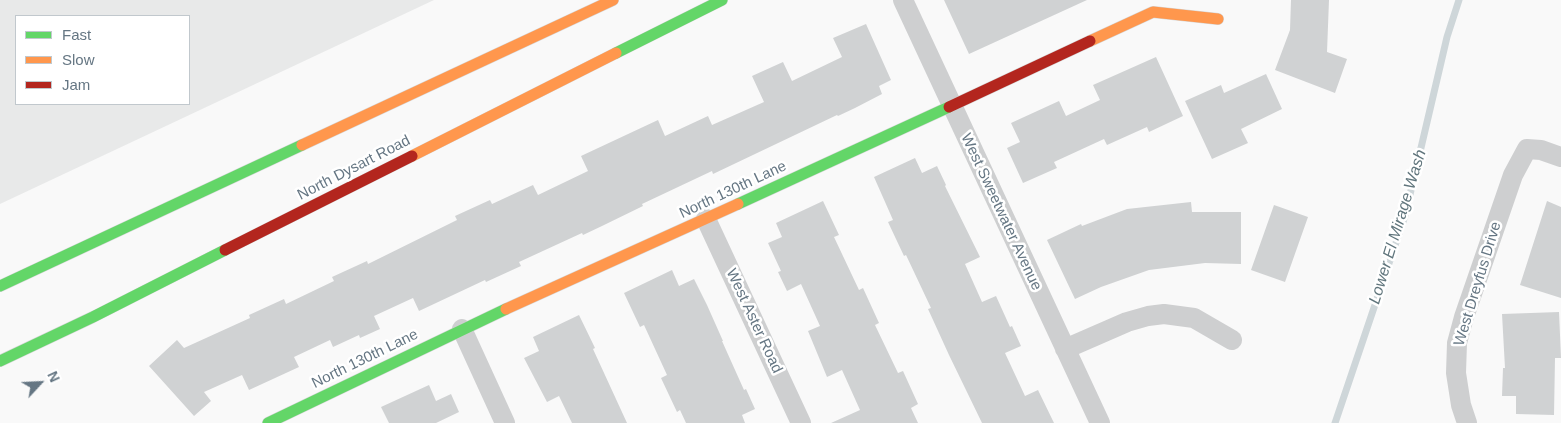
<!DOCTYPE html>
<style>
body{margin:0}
#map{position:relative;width:1561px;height:423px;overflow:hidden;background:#f9f9f9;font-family:Arial,sans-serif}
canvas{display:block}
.legend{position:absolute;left:15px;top:15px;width:175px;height:90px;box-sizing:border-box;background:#fff;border:1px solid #c1c8cd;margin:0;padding:6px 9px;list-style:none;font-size:15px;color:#657683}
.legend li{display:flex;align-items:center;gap:10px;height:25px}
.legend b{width:25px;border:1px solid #c1c8cd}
.north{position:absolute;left:15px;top:358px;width:50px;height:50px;-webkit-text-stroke:4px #fff;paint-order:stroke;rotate:65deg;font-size:14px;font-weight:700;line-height:20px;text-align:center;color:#657683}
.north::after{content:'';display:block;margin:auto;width:18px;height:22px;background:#657683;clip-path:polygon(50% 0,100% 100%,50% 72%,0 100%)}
</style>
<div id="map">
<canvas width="1561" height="423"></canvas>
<ul class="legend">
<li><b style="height:6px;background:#63d668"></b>Fast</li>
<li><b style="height:6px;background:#ff974d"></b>Slow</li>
<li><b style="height:6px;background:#b3261e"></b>Jam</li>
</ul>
<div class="north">N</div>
</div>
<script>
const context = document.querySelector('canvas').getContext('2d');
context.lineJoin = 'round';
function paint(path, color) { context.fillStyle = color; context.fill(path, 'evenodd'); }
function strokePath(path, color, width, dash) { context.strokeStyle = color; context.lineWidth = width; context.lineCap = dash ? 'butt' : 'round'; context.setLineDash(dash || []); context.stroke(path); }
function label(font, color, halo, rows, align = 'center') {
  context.font = font + ' Arial,sans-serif'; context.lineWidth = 5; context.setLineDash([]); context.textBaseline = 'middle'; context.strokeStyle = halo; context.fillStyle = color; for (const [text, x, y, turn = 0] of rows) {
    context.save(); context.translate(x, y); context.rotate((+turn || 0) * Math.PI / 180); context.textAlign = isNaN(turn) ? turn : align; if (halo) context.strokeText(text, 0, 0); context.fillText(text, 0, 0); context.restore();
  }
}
paint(new Path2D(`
 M0,0H434L0,204ZM16,16H189V104H16Z`), '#e8e9e9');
strokePath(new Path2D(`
 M1335,423L1405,216L1447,37L1459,0`), '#ced6d9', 7);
paint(new Path2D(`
 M944,0H1087L969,54Z
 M1291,0H1329L1327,52L1347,59L1335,93L1275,70L1290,30Z
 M866,24L891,80L879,86L882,94L855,108L838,116L837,115L713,174L712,171L642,204L643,206L602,226L583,235L582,233L519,262L521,266L486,282L485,280L419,311L413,298L374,316L380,329L360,338L359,335L333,347L330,340L294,357L299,367L249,390L242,375L204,392L211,401L194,416L149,366L177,340L184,348L250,318L249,315L284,299L286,304L334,281L332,277L367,261L368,264L457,220L455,216L490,200L492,204L533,185L538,195L588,171L581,156L658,120L665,136L708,116L712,125L764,102L752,76L783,62L792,81L842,57L833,38Z
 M1156,57L1183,116L1149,132L1147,127L1107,145L1104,139L1054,162L1057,168L1023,183L1007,148L1020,142L1011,123L1059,101L1066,116L1100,100L1093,85Z
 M1266,74L1282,109L1241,129L1248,143L1212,159L1185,101L1221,85L1224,93Z
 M915,158L922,173L937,166L946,185L945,186L980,257L965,264L982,302L996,296L1010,327L1012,326L1021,346L1005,353L1025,396L1038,390L1054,423H982L949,355L928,309L931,308L906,255L904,256L888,222L893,220L874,177Z
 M823,201L839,235L834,237L859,290L863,288L879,323L875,325L898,373L903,371L918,404L911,408L918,423H831L860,410L842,370L827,377L808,331L820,326L801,284L787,291L778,272L781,271L768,243L782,237L776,223Z
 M1547,201L1561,207V298L1520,285Z
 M1191,202L1192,212H1241V264L1205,263L1149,270L1101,287L1075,299L1047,240L1081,224L1082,226L1127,209Z
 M1274,205L1308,217L1285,282L1251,270Z
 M672,270L679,286L694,279L707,305L723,341H722L744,390L746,389L755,409L742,415L745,423H686L680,410L677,412L661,378L667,375L644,325L640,327L624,293Z
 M1559,312L1561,358H1555L1554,415L1516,414V396H1502L1503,368H1505L1502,314Z
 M579,315L595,348L593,349L627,423H572L559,396L547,402L524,358L539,351L533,337Z
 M429,385L436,401L451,394L459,412L436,423H389L381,407Z`), '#d0d2d3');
const fast = new Path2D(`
 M616,53L722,0
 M738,204L949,107
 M0,286L302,145
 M0,361L93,317L225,250
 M268,423L506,309`);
const slow = new Path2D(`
 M1090,41L1153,12L1218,19
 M302,145L613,0
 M412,156L616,53
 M506,309L738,204`);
const jam = new Path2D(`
 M949,107L1090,41
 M225,250L412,156`);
strokePath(fast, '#d5d6d7', 12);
strokePath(slow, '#d5d6d7', 12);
strokePath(jam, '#d5d6d7', 12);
strokePath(new Path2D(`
 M903,0L1100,423
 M706,219L801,423
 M462,329L505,423
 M1065,349L1127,322L1148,316L1164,314L1194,318L1232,340
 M1467,423L1461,405L1456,373L1457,343L1464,317L1513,175L1527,149L1541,150L1561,157`), '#cecfd0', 20);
strokePath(fast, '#63d668', 11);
strokePath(slow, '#ff974d', 11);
strokePath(jam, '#b3261e', 11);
label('15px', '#657683', '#fff', [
 ["North Dysart Road",354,168,-27],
 ["North 130th Lane",733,190,-25],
 ["West Sweetwater Avenue",1001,212,65],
 ["West Dreyfus Drive",1478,284,-73],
 ["West Aster Road",754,321,65],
 ["North 130th Lane",365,359,-26]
]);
label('italic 16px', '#60757c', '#fff', [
 ["Lower El Mirage Wash",1398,227,-73]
]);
</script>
